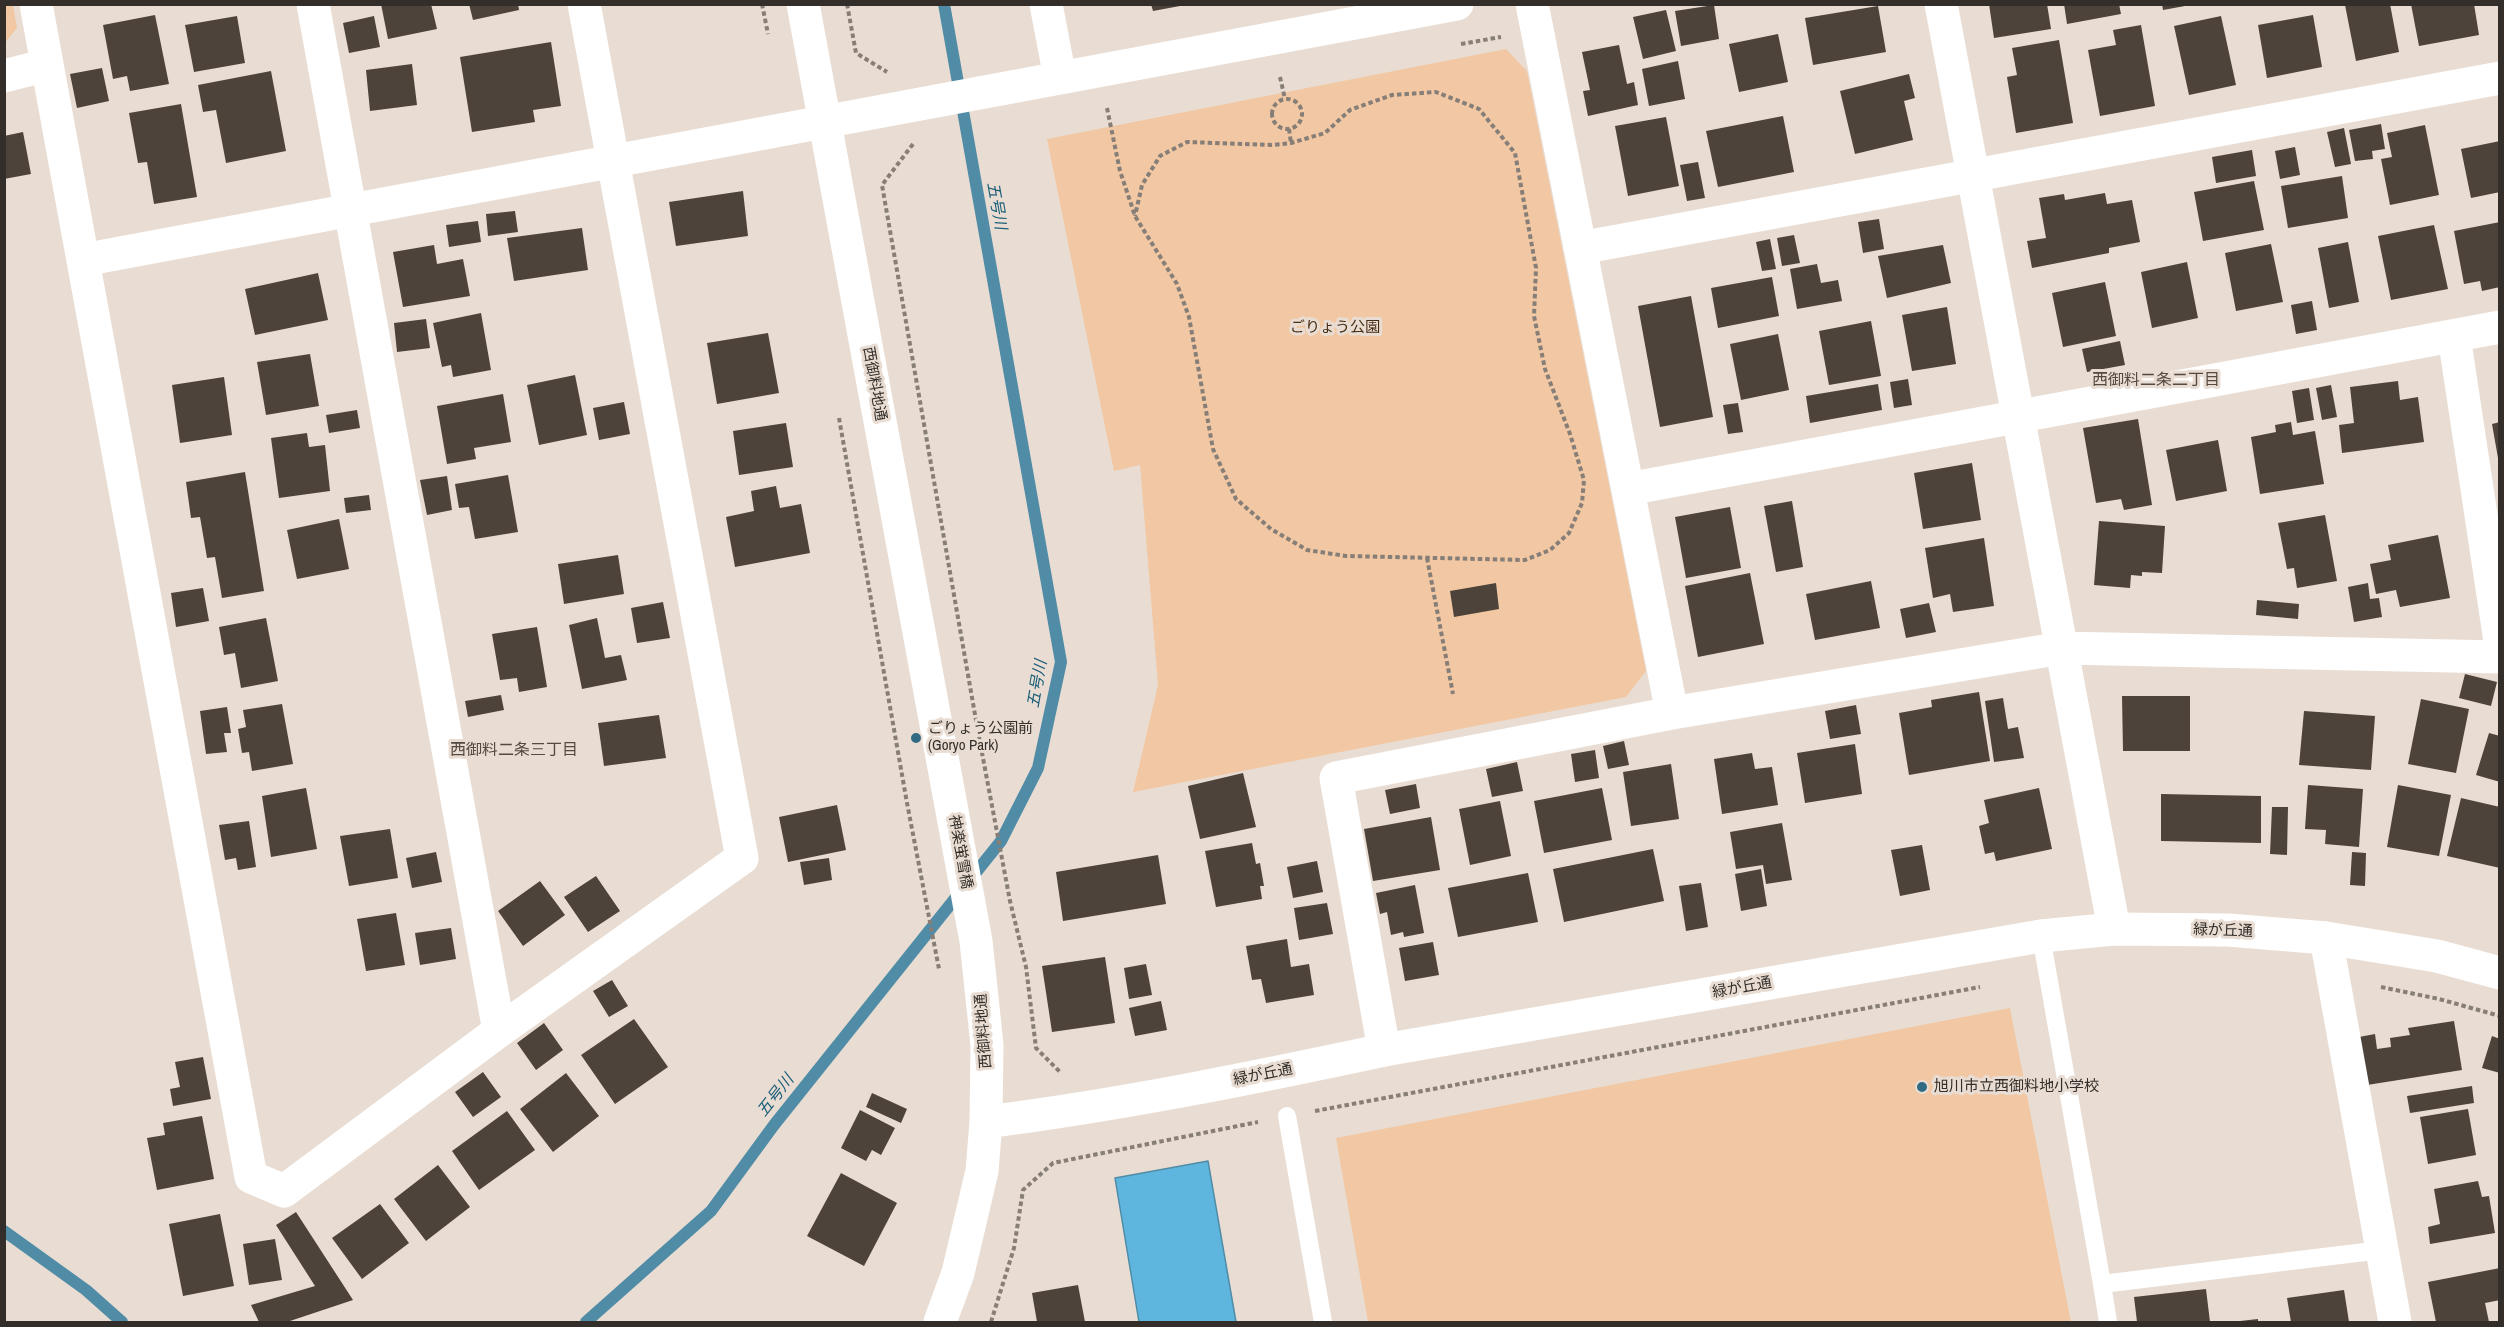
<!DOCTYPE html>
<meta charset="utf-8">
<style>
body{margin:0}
#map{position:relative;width:2504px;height:1327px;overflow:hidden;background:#e9ddd3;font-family:"Archivo Narrow",sans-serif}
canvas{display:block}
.frame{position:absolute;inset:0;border:6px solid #332e2a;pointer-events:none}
</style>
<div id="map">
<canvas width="2504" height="1327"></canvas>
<div class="frame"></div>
</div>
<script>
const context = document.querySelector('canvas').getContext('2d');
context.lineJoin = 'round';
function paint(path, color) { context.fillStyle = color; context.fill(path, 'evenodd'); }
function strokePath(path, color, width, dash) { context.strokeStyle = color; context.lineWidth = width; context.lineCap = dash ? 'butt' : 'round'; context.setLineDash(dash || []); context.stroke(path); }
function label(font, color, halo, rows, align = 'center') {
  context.font = font + ' "Archivo Narrow","Noto Sans JP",sans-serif'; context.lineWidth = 6; context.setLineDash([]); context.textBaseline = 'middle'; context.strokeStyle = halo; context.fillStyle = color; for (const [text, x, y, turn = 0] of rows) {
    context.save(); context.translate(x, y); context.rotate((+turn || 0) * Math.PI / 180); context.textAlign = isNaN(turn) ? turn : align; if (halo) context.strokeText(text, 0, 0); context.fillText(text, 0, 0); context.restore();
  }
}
paint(new Path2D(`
 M5,4L13,5L17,28L5,43Z
 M1506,49L1527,71L1646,671L1626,697L1133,792L1158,685L1140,465L1114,471L1047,139Z
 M2010,1008L2071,1322H1368L1336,1138Z`), '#f1c8a3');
const water = new Path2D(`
 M1208,1161L1236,1322H1139L1115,1178Z`);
paint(water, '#5eb5dd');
strokePath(water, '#518ca7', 1.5);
strokePath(new Path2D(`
 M4,1231L86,1290L122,1322
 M586,1322L711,1211L774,1125L1001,841L1038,768L1061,662L944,4`), '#518ca7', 12);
paint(new Path2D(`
 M381,4H431L437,29L388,39Z
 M469,4H518L519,10L473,20Z
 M1151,4H1180V6L1153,11Z
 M1989,4H2047L2051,29L1994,38Z
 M2064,4H2119L2121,14L2067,24Z
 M2162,4H2185V6L2163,10Z
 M2390,4L2399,52L2356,61L2345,5Z
 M2411,4H2474L2479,35L2419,46Z
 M1714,5L1719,39L1681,46L1675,11Z
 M1878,6L1886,52L1813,65L1805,18Z
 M1666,10L1676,51L1643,59L1633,17Z
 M155,15L169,84L130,91L127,76L113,79L103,25Z
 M2313,15L2322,67L2267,78L2258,25Z
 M237,16L245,63L194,72L185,25Z
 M374,16L380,47L349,53L343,23Z
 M2221,16L2236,85L2189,95L2174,26Z
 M2141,25L2155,106L2100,116L2088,50L2116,45L2113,30Z
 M1778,34L1788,82L1739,92L1729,44Z
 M2059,40L2073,123L2016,133L2007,77L2017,75L2012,48Z
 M551,42L561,106L533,110L535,122L472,132L460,57Z
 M1619,45L1627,84L1634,82L1638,105L1588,116L1583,91L1590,90L1582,52Z
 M1678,61L1685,99L1649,106L1642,69Z
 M412,64L417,105L370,111L366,70Z
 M102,68L109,101L77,108L70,74Z
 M271,71L286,151L226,163L216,110L203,112L198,85Z
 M1909,74L1915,98L1904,101L1913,140L1855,154L1840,91Z
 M181,104L197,197L154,204L147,162L138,163L129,113Z
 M1783,116L1794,172L1718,187L1706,131Z
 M1666,117L1679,186L1628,196L1615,126Z
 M2381,124L2385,149L2372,151L2373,159L2355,161L2349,130Z
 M2425,125L2439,195L2390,205L2381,159L2392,157L2387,133Z
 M2344,128L2351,164L2335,167L2327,132Z
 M23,132L31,174L4,179V136Z
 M2500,141V192L2471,198L2461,149Z
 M2295,147L2300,175L2280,179L2275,151Z
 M2252,150L2256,176L2216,183L2212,157Z
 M1698,162L1705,198L1687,201L1680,165Z
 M2342,176L2348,218L2288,228L2281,186Z
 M2254,181L2264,230L2203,241L2194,192Z
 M743,191L748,236L676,246L669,202Z
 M2105,193L2107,204L2132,200L2140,242L2109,248V253L2032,268L2027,241L2046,238L2039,198L2064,194L2065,200Z
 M515,211L518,232L488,236L486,214Z
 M1879,219L1884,249L1863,253L1858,222Z
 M478,221L481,242L449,247L446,225Z
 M2500,222V287L2482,291L2480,281L2464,284L2454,231Z
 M2434,225L2448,289L2391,300L2378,236Z
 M582,228L588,270L514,281L507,238Z
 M1794,235L1800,263L1782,266L1777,238Z
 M1770,239L1776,269L1762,271L1756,242Z
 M2348,242L2359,302L2329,308L2318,248Z
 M2271,244L2283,302L2236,311L2225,253Z
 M434,245L437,264L463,259L470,296L403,307L393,252Z
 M1943,245L1951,283L1887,298L1878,256Z
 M2187,262L2198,318L2152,328L2141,272Z
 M1817,264L1821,283L1838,280L1842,301L1797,309L1790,269Z
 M318,273L328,320L255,335L245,289Z
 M1772,277L1779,316L1718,328L1711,288Z
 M2105,282L2116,336L2063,347L2052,293Z
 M1691,296L1713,417L1660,427L1638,306Z
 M2312,301L2317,330L2296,334L2291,305Z
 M1947,307L1956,364L1912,371L1902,315Z
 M481,313L491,370L453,377L451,365L442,367L433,323Z
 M426,319L430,348L397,352L394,323Z
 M1871,321L1881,376L1829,385L1819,331Z
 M768,333L779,393L717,404L707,343Z
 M1778,334L1789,390L1741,400L1730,344Z
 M2120,341L2125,365L2087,372L2082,349Z
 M310,354L319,406L266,415L257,362Z
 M575,375L587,435L539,445L527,385Z
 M224,377L232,435L180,443L172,385Z
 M1908,379L1912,405L1894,408L1890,382Z
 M2398,381L2400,400L2418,397L2424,442L2342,453L2339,425L2354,423L2350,387Z
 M1878,384L1882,410L1810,423L1806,396Z
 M2331,385L2337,417L2322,420L2316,388Z
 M2309,388L2314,420L2297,423L2292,391Z
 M503,394L511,442L474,448L476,459L447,464L437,406Z
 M624,402L630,434L599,440L593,408Z
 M1738,403L1743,432L1728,434L1723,405Z
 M357,410L360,428L329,433L326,415Z
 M2138,419L2152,505L2124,510L2121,499L2096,503L2083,428Z
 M2291,422L2293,435L2315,431L2324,484L2260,494L2251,437L2276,432L2275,425Z
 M2500,422V458H2498L2492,424Z
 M786,423L793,467L739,475L733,431Z
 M307,433L309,447L325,445L330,491L279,498L271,438Z
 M2218,440L2227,491L2176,501L2166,450Z
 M1972,463L1981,520L1923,529L1914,473Z
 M245,472L264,591L222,598L215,557L207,558L200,517L191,518L186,482Z
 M508,475L518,532L475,539L469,507L459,508L455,484Z
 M447,476L452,510L427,515L420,480Z
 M776,486L780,508L801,504L810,553L735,567L726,517L754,511L751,491Z
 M369,495L371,510L346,513L344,498Z
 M1792,501L1803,567L1776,572L1764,506Z
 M1730,507L1741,568L1686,578L1675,517Z
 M2325,515L2337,581L2297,588L2294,568L2287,569L2278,523Z
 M339,519L349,569L297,579L287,530Z
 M2099,521L2165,526L2162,573L2142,572V576L2131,575L2130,588L2094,585Z
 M2438,535L2450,598L2400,607L2396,590L2376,594L2370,564L2391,560L2388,545Z
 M1984,538L1994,606L1953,612L1950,594L1933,598L1925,548Z
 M618,555L624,594L564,604L558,564Z
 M1750,573L1764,644L1698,657L1685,586Z
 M1871,581L1880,628L1815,640L1806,594Z
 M1496,583L1499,609L1454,617L1450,591Z
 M2368,583L2370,599L2379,598L2382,617L2354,622L2348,587Z
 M203,588L209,621L176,627L171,593Z
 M2257,600L2299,604L2298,619L2256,615Z
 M663,602L670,638L637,643L631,608Z
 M1929,603L1936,632L1906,638L1900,609Z
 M266,618L278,681L241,688L235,653L224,655L219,627Z
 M597,618L605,658L621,655L627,680L582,689L569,625Z
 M537,627L547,687L519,692L517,678L500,680L492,634Z
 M2465,674L2497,682L2491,706L2459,698Z
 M1979,692L1990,761L1909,775L1899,713L1932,707L1931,700Z
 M501,695L504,710L468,717L465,701Z
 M2122,696H2190V751H2123Z
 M2003,698L2008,729L2018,727L2024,758L1994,762L1985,701Z
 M2421,699L2469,709L2456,773L2408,764Z
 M282,704L293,764L252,771L249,752L242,753L238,729L246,727L243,710Z
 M1856,705L1861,734L1830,739L1825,711Z
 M227,707L231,733H224L227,752L206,754L200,711Z
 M2304,711L2375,716L2371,770L2299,765Z
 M659,715L666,758L604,766L598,723Z
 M2489,733L2500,736V782L2476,775Z
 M1624,741L1629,765L1608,769L1603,746Z
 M1855,744L1862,794L1805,803L1797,753Z
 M1595,750L1599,778L1575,782L1571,754Z
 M1752,753L1755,769L1772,767L1778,805L1722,814L1714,759Z
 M1517,762L1523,791L1492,797L1486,769Z
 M1671,764L1679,819L1631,826L1623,772Z
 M1243,773L1256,827L1200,839L1188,786Z
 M1416,784L1420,808L1390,814L1385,790Z
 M2308,785L2363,789L2359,847L2325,844L2326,830L2305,829Z
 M2398,785L2451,795L2439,856L2387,847Z
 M306,788L317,849L271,857L262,796Z
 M1602,788L1612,840L1544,853L1534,801Z
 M2039,788L2052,849L1996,861L1994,852L1985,854L1979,826L1989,823L1984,800Z
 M2161,794L2261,796V843L2161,841Z
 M2461,798L2500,807V868L2447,856Z
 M1500,801L1511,856L1470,865L1459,809Z
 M837,805L846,850L788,862L779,817Z
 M2272,807H2288L2287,855L2270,854Z
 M1431,817L1440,870L1373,881L1364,829Z
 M249,821L256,867L238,870L236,858L225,860L219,825Z
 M1782,823L1792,880L1766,884L1763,865L1736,869L1730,832Z
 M390,829L398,878L349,886L340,836Z
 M1252,843L1256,864L1260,863L1264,886H1260L1262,899L1216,907L1205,851Z
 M1922,845L1930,890L1900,896L1891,850Z
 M1653,849L1664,901L1564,922L1553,869Z
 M436,852L442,882L412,888L406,858Z
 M2352,852L2366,853L2365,886L2350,885Z
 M1158,855L1166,904L1063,921L1056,872Z
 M829,858L832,880L804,885L800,862Z
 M1317,861L1323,892L1293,898L1287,867Z
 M1761,869L1767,906L1741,911L1735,874Z
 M1528,873L1538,922L1458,937L1448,888Z
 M596,876L620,911L588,932L564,897Z
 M540,881L565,915L523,946L498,911Z
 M1701,883L1708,927L1686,931L1679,886Z
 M1415,885L1424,933L1404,937L1403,932L1391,935L1387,912L1380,914L1376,893Z
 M1327,903L1333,934L1299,940L1294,908Z
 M396,913L405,965L366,971L357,919Z
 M451,928L456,959L420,965L415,933Z
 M1287,939L1291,967L1309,964L1314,995L1266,1003L1261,979L1252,980L1246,946Z
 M1433,942L1439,975L1405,981L1399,948Z
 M1105,957L1115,1023L1052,1032L1042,966Z
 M1146,964L1152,995L1129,999L1124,968Z
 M612,980L628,1006L609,1017L593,991Z
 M1161,1001L1167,1030L1135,1036L1129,1008Z
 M634,1019L668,1067L615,1104L581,1055Z
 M2454,1021L2462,1070L2367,1085L2359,1037L2375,1034L2377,1049L2391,1047L2390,1038L2410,1035L2408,1028Z
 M544,1023L563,1050L536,1070L517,1043Z
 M2492,1036L2500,1039V1073L2482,1068Z
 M203,1057L211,1099L173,1106L170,1089L180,1087L175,1062Z
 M483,1072L501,1097L473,1117L455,1092Z
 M566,1073L599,1116L553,1152L520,1109Z
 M2472,1086L2474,1103L2410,1113L2407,1096Z
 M872,1093L907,1109L901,1123L866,1107Z
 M2468,1109L2476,1155L2428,1164L2420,1117Z
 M860,1110L895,1128L881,1155L872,1150L866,1161L841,1148Z
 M507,1111L535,1150L479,1190L452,1151Z
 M202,1116L214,1179L157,1190L147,1138L165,1135L163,1123Z
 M438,1165L470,1207L426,1241L394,1199Z
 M841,1173L897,1203L864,1266L807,1236Z
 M2478,1181L2482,1197L2489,1196L2495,1233L2430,1244L2428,1227L2440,1224L2434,1189Z
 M380,1204L409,1243L362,1279L332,1238Z
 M296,1212L353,1300L287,1322H259L251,1305L315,1286L276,1225Z
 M220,1214L234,1286L183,1296L169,1224Z
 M275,1239L282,1280L249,1285L243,1244Z
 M2500,1268V1300L2485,1303L2489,1322H2436L2428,1282Z
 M1078,1285L1085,1322H1037L1032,1293Z
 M2206,1289L2210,1322H2137L2134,1297Z
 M2344,1290L2349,1322H2291L2287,1298Z
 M2258,1319V1322H2241L2240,1321Z`), '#4d433a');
strokePath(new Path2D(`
 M762,4L768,34
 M847,4L856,53L887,72
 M1461,44L1501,37
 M1280,77L1285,99
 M1272 114a15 15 0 1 1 30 0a15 15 0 1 1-30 0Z
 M1107,108L1120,171L1135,216L1177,284L1189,317L1213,449L1236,499L1271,529L1307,550L1346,556L1525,560L1550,550L1569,533L1582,503L1584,480L1570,434L1545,369L1534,316L1536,268L1515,153L1479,109L1436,92L1392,95L1350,110L1325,133L1291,143L1273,145L1187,142L1160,156L1142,185L1135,216
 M1289,129L1291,143
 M913,144L882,185L977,726
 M839,418L907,803L939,969
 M1427,558L1453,694
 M979,737L1010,901L1026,967L1036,1048L1061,1073
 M2381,987L2439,999L2500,1016
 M1315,1111L1980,987
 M991,1322L1014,1248L1023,1190L1053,1163L1258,1122`), '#867e77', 4, [4.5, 3]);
strokePath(new Path2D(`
 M2041,936L2102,1284L2381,1250
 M1287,1116L1323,1322
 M2102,1284L2108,1322`), '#fff', 18);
strokePath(new Path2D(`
 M36,4L251,1177L284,1191L499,1031L742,858L584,4
 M313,4L499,1031
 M1046,4L1060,78
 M1532,4L1672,713
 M1941,4L2114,929
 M4,76L47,65
 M1580,248L2500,78
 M83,260L1457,4
 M2454,336L2500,641
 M1628,489L2500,327
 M2326,938L2395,1322
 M1384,1050L1336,778L1672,713L2062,648L2500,657`), '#fff', 33);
strokePath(new Path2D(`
 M803,4L976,941L987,1045L986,1122L982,1171L958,1273L940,1322
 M986,1122C1120,1105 1253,1078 1384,1050L2041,936L2114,929L2228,930L2326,938L2437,956L2500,973`), '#fff', 33);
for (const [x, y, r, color] of [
 [916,738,6,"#306a83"],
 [1922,1087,6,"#306a83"]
]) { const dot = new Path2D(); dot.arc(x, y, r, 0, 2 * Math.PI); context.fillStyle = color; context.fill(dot); strokePath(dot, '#e9ddd3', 2); }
label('15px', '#462d14', '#e9ddd3', [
 ["ごりょう公園",1335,328]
]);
label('15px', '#332e2a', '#e9ddd3', [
 ["西御料地通",874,384,80],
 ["神楽蛍雪橋",960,852,80],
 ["緑が丘通",2223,931,2],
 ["緑が丘通",1742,988,-10],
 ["西御料地通",984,1031,-94],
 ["緑が丘通",1263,1075,-11]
]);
label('15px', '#332e2a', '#e9ddd3', [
 ["ごりょう公園前",928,729],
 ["(Goryo Park)",928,746],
 ["旭川市立西御料地小学校",1934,1087]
], 'left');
label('italic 16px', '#195d78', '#e9ddd3', [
 ["五号川",996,206,80],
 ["五号川",1038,684,-80],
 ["五号川",776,1096,-52]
]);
label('16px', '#544a42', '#e9ddd3', [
 ["西御料二条二丁目",2156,381],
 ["西御料二条三丁目",514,751]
]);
</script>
